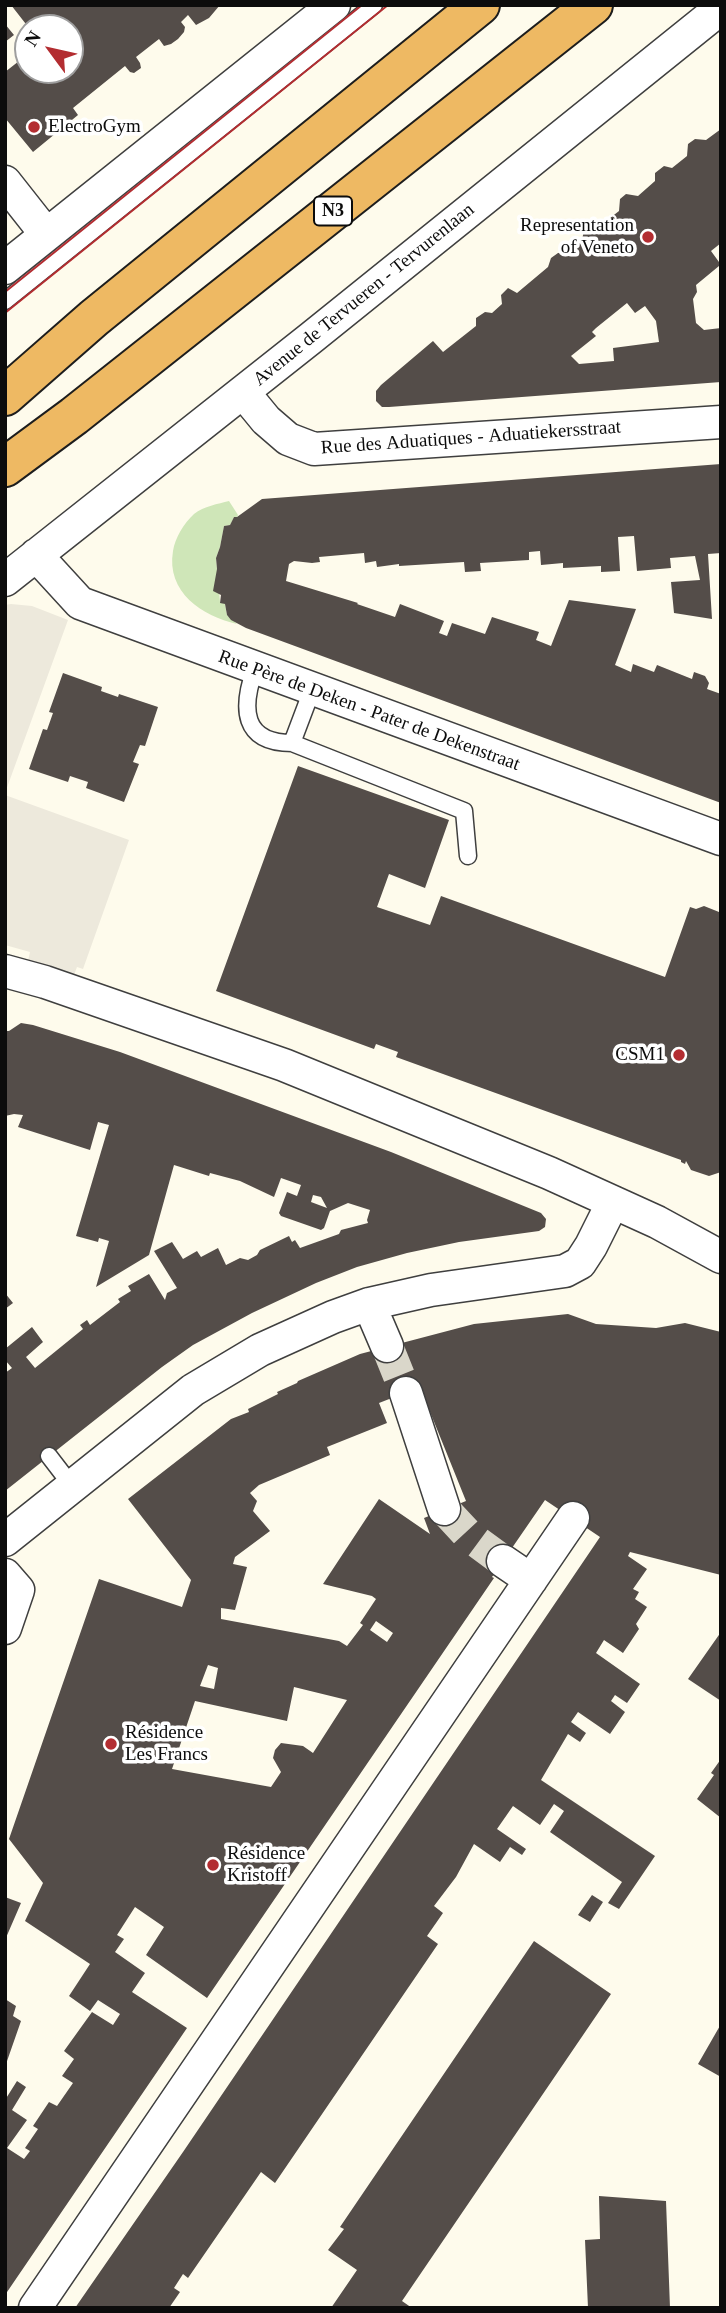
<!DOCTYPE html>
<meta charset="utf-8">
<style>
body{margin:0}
#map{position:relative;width:726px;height:2313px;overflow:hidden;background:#fefbec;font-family:"Times New Roman",serif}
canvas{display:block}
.frame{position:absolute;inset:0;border:7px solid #0c0c0c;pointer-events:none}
.north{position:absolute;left:14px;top:14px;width:70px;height:70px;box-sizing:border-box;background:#fff;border:2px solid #9e9e9e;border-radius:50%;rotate:303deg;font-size:19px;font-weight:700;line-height:28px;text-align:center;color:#0c0c0c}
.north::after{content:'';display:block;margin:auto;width:24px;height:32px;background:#b32d31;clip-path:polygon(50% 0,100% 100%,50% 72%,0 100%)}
</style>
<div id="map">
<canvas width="726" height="2313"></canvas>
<div class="frame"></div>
<div class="north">N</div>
</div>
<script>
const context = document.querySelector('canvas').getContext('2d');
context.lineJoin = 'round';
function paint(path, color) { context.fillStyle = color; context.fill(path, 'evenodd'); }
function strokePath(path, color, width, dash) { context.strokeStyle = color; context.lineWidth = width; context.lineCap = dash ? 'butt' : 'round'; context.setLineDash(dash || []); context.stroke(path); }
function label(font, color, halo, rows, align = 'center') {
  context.font = font + ' "Times New Roman",serif'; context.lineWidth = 7; context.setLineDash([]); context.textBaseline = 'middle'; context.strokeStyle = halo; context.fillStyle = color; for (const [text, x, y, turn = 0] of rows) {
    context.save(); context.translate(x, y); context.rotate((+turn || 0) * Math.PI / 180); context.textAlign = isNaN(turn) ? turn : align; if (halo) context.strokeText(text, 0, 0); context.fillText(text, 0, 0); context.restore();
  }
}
paint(new Path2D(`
 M229,501L238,515L237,517H234L230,525L224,526L220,547L216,558L220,602L225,604L227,615L237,624C202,616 166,592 173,551C175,538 184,523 194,514C204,506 218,504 229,501Z`), '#cfe6b8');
paint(new Path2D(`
 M11,604L32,606L68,620L5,793V605Z
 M5,795L129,840L83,969L77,967L74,975L28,961L30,952L5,945Z`), '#ede9dc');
paint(new Path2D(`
 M11,5H220L209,18L196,25L188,15L181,22L185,27L184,32L178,39L171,44L164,46L159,39L136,57L140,63L141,68L134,73L130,72L125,66L73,108L78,115L33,152L5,118V72L28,54V70H70V28H29Z
 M5,24L14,35L5,42Z
 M721,129V243L711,251L719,262V266L696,285L697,292L693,299L696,323L704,330L721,328V382L389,407H382L376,401V391L381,385L433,341L443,352L476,326V318L485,312L492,313L502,304L501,295L508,288L517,293L548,267L551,258L558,253L568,252L582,240L584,230L594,222H605L619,211L620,199L626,194L638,196L655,181V173L664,166L672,168L687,156L688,144L695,139L706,140ZM627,303L635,313L645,306L656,321L659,342L613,348L614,361L579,364L571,356L596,336L592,332L596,328Z
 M721,464V553L708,554L712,619L674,613L671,582L700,580L695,556L670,558L671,568L637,571L634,536L618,537L620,571L601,572V566L563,568V563L541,565L540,551L529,552V560L480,563L481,571L465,572L464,562L399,566V564L377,567L376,561L365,563L364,553L319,557L320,562L312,563L294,561L289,564L286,581L358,603L357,604L395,617L400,604L444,621L439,633L447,636L452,623L485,634L492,617L539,632L536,640L551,646L569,600L636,609L615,665L631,672L633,664L654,672L657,665L692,679L694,672L705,676L709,683L707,689L721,694V803L246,628L231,620L227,615L225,604L220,603L221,595L213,591L217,569L216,558L220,547L224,526L230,525L234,517H237L262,499Z
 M63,673L102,687L101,691L118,697L119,694L158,707L145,746L140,745L133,762L139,764L124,802L86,788L88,782L70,776L68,782L29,769L43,729L47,730L53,713L49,712Z
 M298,766L449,820L425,888L389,874L377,907L430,925L441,896L665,977L690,907L696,909L704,906L719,912L721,915V1172L709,1176L691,1170L686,1161L685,1164L681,1162V1160L396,1057L398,1052L376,1044L374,1049L216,991Z
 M21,1023L33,1025L120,1052L391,1152L541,1213L546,1219L545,1227L539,1231L459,1242L407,1253L357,1267L316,1283L252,1313L193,1345L162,1367L5,1491V1373L12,1368L5,1360V1349L32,1327L43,1342L26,1357L35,1368L83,1329L80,1325L87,1320L90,1325L120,1302L118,1299L131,1291L128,1286L149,1274L165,1300L167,1293L177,1288L154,1251L172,1242L183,1259L197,1251L201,1257L218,1248L226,1265L240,1258L248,1260L257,1255L260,1250L289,1236L292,1242L295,1240L300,1248L339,1234L341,1230L368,1223L367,1220L370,1210L348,1203L330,1211L324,1228L321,1230L281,1216L279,1213L287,1192L297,1196L301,1185L281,1178L274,1197L240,1181L210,1173L209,1176L174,1165L149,1255L96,1287L109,1241L99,1238L98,1242L76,1236L109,1125L98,1122L90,1150L18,1127L23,1115L14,1114L5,1116V1031H9ZM313,1195L321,1197L327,1208L311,1202Z
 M5,1293L13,1303L5,1309Z
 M568,1314L596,1324L656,1328L685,1323L721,1332V1575L630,1552L628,1556L647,1569L633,1589L639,1592L635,1599L647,1607L636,1624L639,1629L623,1653L604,1640L596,1653L640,1684L627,1703L615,1695L611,1701L625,1712L610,1734L578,1712L571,1722L586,1733L580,1742L568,1734L541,1780L655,1856L619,1909L608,1903L622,1882L550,1832L564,1811L554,1804L540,1825L513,1806L497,1829L526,1849L522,1855L510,1847L500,1862L474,1844L456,1877L434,1906L443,1913L427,1936L438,1944L275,2183L261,2172L188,2278L183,2274L174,2288L180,2292L169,2308H75L183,2152L600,1537L545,1500L492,1577L494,1578L207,1998L146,1955L164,1927L135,1907L117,1935L124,1939L115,1952L145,1973L132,1992L187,2028L5,2295V2100L17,2081L26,2087L12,2110L27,2120L7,2148L24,2159L30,2151L25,2148L38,2129L33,2126L49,2102L57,2106L73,2083L62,2076L74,2059L64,2051L92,2012L113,2025L120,2014L98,2000L90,2011L69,1996L90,1964L25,1921L43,1883L9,1839L99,1579L182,1607L191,1580L128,1499L231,1419L249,1412L248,1409L278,1394L277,1392L297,1383L298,1381L360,1354L474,1324ZM420,1387L466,1501L424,1518L430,1534L379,1499L323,1584L372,1596L376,1599L360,1623L363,1625L347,1646L339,1641L221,1619V1608L235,1610L247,1567L233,1564L235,1557L270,1531L253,1511L257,1501L250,1493L259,1485L330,1455L327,1447L387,1423L379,1403ZM376,1621L393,1633L387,1642L370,1630ZM208,1665L218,1668L214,1689L200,1686ZM294,1687L347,1700L313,1753L303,1746L281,1743L275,1750L273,1758L281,1772L271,1787L172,1769L195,1701L287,1721Z
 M721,1632V1701L688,1679Z
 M721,1759V1818L697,1799L714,1775L711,1773Z
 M592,1895L603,1902L590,1922L578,1915Z
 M5,1897L21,1903L5,1940Z
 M534,1941L611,1994L402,2301L412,2308H331L357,2270L328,2250L344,2229L340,2227Z
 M5,1999L16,2006L13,2016L21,2021L6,2064Z
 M721,2024V2077L698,2064Z
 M599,2196L666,2201L670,2308H588L585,2240L600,2239Z`), '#544d49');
strokePath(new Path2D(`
 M387,1346L406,1393
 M444,1509L469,1536L503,1561`), '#dad7ca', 32, [32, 16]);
const service = new Path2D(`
 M5,301L374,5
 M255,669C241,708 242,743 292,743L312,690
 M292,743L464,811L468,856
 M49,1456L72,1486`);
const minor = new Path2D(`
 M5,182L46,234
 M5,268L334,5
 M243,392L266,420L288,439L314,449L721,422
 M36,555L80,603L721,839
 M5,580L311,338L721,8
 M5,971L45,982L284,1065L549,1173L657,1222L721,1257
 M369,1304L387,1346
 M406,1393L444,1509
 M5,1540L193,1390L260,1350L333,1317L369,1304L431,1290L565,1271L580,1263L591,1246L613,1202
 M503,1561L531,1580
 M5,1575L18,1590L5,1628
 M35,2308L573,1518`);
const trunk = new Path2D(`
 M5,396L94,318L480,5
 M5,467L74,416L593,5`);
strokePath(service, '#3f3f3f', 19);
strokePath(minor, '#3f3f3f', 35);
strokePath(trunk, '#1d1d1d', 42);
strokePath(service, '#fff', 16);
strokePath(minor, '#fff', 32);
strokePath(trunk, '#eeb963', 38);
strokePath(new Path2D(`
 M5,292L362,5
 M5,313L388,5`), '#b32d31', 2);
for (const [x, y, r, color] of [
 [34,127,7,"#b32d31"],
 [648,237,7,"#b32d31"],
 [679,1055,7,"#b32d31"],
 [111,1744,7,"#b32d31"],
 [213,1865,7,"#b32d31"]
]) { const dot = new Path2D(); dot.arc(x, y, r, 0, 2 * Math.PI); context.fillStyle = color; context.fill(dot); strokePath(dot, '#fff', 2.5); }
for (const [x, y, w] of [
 [333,211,38]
]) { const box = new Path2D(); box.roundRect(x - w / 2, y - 14.5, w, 29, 5); context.fillStyle = '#fff'; context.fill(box); strokePath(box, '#0c0c0c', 2); }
label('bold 18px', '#0c0c0c', null, [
 ["N3",333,211]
]);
label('19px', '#0c0c0c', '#fff', [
 ["ElectroGym",48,127],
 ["Representation",634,226,"right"],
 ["of Veneto",634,248,"right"],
 ["CSM1",665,1055,"right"],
 ["Résidence",125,1733],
 ["Les Francs",125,1755],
 ["Résidence",227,1854],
 ["Kristoff",227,1876]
], 'left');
label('19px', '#0c0c0c', '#fff', [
 ["Avenue de Tervueren - Tervurenlaan",364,295,-39],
 ["Rue des Aduatiques - Aduatiekersstraat",471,438,-4],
 ["Rue Père de Deken - Pater de Dekenstraat",369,711,20]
]);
</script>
